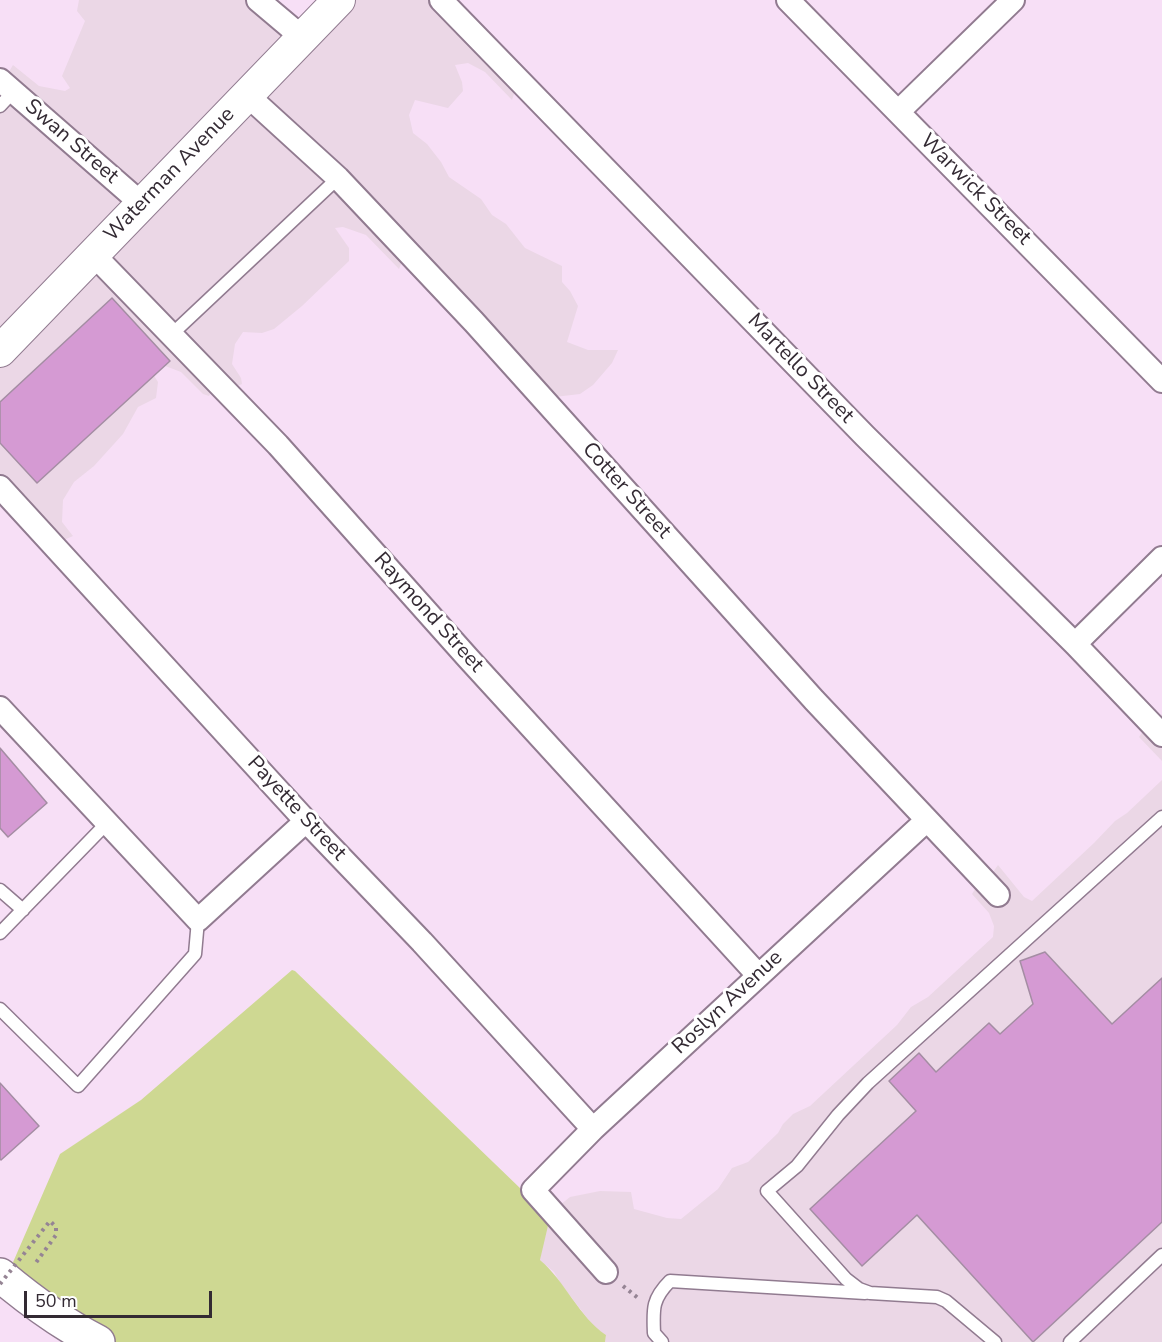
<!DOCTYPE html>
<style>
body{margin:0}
#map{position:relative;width:1162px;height:1342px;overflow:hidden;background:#f7dff6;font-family:"Nunito Sans",sans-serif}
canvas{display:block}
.scale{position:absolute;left:24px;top:1291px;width:188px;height:27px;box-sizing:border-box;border:3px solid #332a33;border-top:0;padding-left:8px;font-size:18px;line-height:21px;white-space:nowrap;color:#332a33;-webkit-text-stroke:4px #fff;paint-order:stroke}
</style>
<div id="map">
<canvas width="1162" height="1342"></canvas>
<div class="scale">50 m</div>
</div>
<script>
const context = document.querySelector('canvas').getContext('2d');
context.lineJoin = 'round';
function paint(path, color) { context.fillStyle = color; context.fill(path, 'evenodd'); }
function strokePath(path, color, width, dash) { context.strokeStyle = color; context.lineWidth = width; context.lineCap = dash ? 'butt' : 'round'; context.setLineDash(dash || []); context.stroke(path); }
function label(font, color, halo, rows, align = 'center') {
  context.font = font + ' "Nunito Sans",sans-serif'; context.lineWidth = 6; context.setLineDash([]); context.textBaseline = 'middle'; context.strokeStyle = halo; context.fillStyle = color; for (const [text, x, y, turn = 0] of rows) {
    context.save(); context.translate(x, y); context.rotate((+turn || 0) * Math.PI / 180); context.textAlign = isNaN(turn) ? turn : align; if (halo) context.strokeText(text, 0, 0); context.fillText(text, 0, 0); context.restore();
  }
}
paint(new Path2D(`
 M79,0H263L301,31L332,0H444L519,79L512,100L485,72L468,63L455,65L462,82L463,91L448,108L415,100L409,115L413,133L427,144L441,162L449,177L481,199L492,215L506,224L525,248L562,266V282L570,291L578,306L567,342L588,350H618L612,363L593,385L580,394L546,398L407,249L399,269L366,235L343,227L335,228L349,248V261L302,306L274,329L262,333L243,332L235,344L232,364L241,378L242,384L228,390L217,382L209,396L203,394L181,372L155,362L149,368L158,382L156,398L138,407L123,434L94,466L74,482L63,500L62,522L73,536L57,543L0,484V77L4,80L13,65L39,86L65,91L70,88L62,76L85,21L77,11Z
 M1162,714V761L1139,737L1146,727L1158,720Z
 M1162,780V1342H605L606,1335L595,1328L561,1284L554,1272L540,1260L545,1233L555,1209L570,1197L600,1191L631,1192L634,1209L667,1218L681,1219L718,1189L732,1168L748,1162L778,1133L783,1124L793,1114L810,1106L897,1025L911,1007L928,997L993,937L994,926L989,913L972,894L977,886L986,882L998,865L1024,897L1032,901L1094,843L1115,821L1127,813Z`), '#ebd7e6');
paint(new Path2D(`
 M292,970L295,971L550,1217L540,1260C565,1281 579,1317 606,1335L605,1342H90L4,1283L60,1154L141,1100Z`), '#ced892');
const building = new Path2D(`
 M112,298L170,361L37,483L0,443V402Z
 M0,748L47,803L8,837L0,828Z
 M1045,952L1112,1024L1162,978V1222L1033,1342L917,1215L862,1266L810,1209L916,1111L889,1081L919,1053L936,1072L989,1023L1000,1034L1033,1004L1020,961Z
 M0,1083L39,1126L1,1160L0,1159Z`);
paint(building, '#d59ad3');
strokePath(building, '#a48da3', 1.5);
const service = new Path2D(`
 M0,106L13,92
 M171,335L338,178
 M0,890L23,910
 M0,933L107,823
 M0,1009L78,1086L195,954L198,920
 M662,1342L654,1333C653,1309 652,1299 670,1281L865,1293
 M995,1342L946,1301L937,1297L870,1293L859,1289L846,1279L767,1191L797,1166L838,1115L868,1083L1162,817
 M1070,1342L1162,1255`);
const minor = new Path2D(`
 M258,0L303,38
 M441,0L865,436L1075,644L1162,735
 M788,0L1162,381
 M0,80L142,204
 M247,95L338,178L474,322L814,700L998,895
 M898,112L1013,0
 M93,254L278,445L468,658L758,975
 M0,487L306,821L422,942L593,1129
 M1075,644L1162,558
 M0,708L198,920L306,821
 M606,1272L533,1190L593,1129L927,820`);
const secondary = new Path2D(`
 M0,351L339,0`);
const primary = new Path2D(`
 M0,1275C31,1301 62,1324 98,1342`);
strokePath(service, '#917b90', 15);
strokePath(minor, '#917b90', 26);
strokePath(secondary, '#917b90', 34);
strokePath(primary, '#917b90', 36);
strokePath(new Path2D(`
 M623,1286L638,1298`), '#958494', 4, [3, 4.5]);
strokePath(service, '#fff', 12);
strokePath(minor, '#fff', 22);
strokePath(secondary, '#fff', 32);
strokePath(primary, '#fff', 33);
strokePath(new Path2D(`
 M0,1284L50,1221L56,1227V1235L35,1264`), '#958494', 4, [3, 4.5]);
label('21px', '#332a33', '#fff', [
 ["Swan Street",71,142,41],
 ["Waterman Avenue",170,175,-46],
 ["Warwick Street",975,190,45],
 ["Martello Street",800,369,46],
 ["Cotter Street",626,491,48],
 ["Raymond Street",428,613,48],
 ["Payette Street",296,809,47],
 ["Roslyn Avenue",728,1003,-43]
]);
</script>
